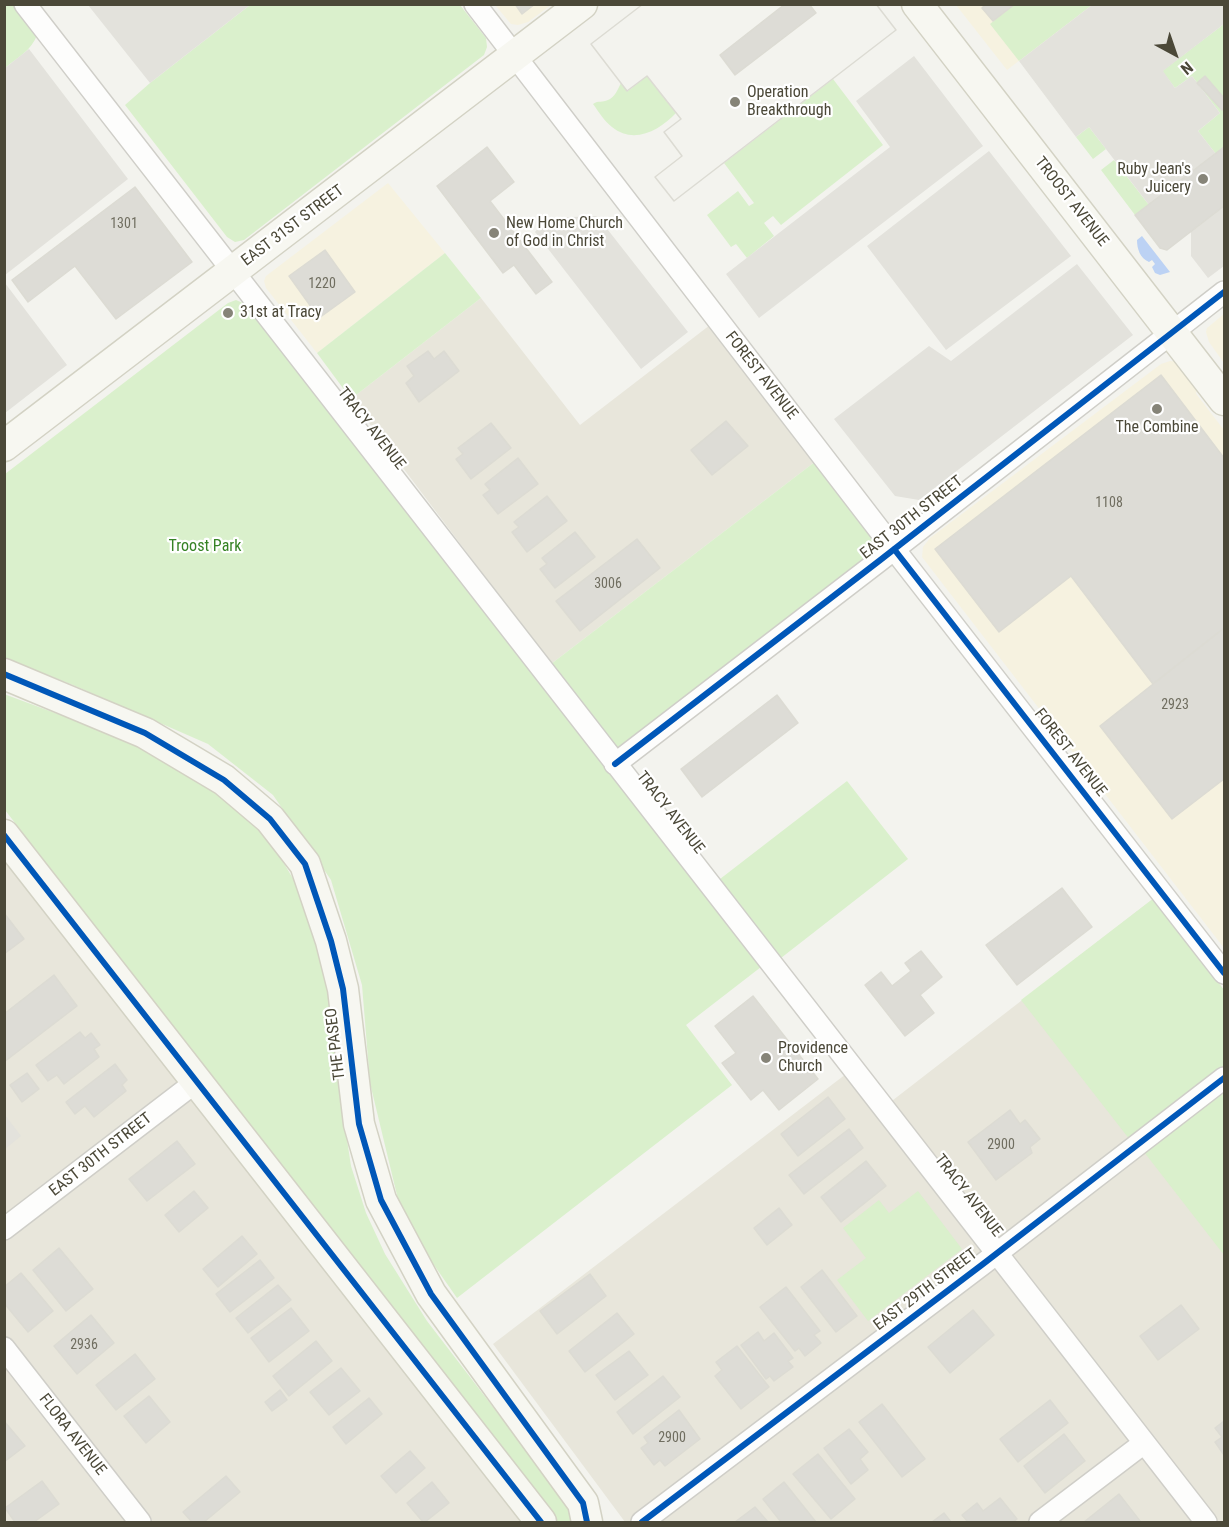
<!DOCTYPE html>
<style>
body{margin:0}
#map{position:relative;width:1229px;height:1527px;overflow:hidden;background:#f3f3ee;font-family:"Roboto Condensed",sans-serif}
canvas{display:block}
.frame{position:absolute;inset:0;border:6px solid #4b4838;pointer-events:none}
.north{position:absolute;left:1145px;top:24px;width:60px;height:60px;-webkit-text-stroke:4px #fff;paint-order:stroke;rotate:140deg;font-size:16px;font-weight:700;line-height:24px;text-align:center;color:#4b4838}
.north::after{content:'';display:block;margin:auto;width:21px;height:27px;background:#4b4838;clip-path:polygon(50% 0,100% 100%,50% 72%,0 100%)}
</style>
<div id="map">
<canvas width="1229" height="1527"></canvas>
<div class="frame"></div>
<div class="north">N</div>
</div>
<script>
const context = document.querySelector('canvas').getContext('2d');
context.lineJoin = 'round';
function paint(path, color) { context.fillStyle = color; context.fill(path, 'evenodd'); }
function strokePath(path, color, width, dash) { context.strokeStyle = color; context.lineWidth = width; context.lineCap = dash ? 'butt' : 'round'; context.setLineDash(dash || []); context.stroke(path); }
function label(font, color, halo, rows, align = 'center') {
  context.font = font + ' "Roboto Condensed",sans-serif'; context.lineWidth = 4.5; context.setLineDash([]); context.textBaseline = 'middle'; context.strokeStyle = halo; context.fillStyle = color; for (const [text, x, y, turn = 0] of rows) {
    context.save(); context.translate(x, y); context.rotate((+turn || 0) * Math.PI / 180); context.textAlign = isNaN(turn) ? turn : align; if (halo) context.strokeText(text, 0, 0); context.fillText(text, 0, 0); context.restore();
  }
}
paint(new Path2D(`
 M481,298L580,425L710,325L816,461L551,664L351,399Z
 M4,858L524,1522H5Z
 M1154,898L1224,990V1522H625L493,1344L846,1074L875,1114Z`), '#e8e6db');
paint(new Path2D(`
 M495,5H551L528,22L518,25L511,24Z
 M956,5H1092L1007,70Z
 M388,183L445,253L317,353L266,288L264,281L266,276Z
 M1224,314V363L1209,342L1206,332L1207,328Z
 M1170,361L1179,362L1198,387L1196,393L1197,395L1224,430V948L922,557L923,547L930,538L1161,364Z`), '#f6f2e0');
paint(new Path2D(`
 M1015,4H1092V5L1019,61L990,24Z
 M5,5H13L37,35C32,50 17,58 5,68Z
 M250,5H460L486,38L487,47L484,55L244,240L235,242L227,237L125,105L150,83Z
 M1224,24V147L1216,154L1198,131L1220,113L1192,76L1175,88L1162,71Z
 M647,76L676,113C660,130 634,145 612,127C604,121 599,112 593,104C599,100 602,103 608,100C615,97 618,89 621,83L628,91Z
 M833,79L883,145L781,225L773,216L764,223L774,236L747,258L736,244L731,247L707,215L738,191L749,206L754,203L724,163Z
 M1089,127L1106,149L1093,159L1076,137Z
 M1114,160L1149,205L1135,215L1101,170Z
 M445,253L481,298L351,399L317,353Z
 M236,300L245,304L761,967L686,1025L732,1085L457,1298L413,1235L402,1216L370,1083L362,985L331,880L273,795L208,744L73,685L5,658V474L228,303Z
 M816,461L881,547L616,750L551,664Z
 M4,694L149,748L195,774L243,812L273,845L295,882L314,934L328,990L339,1087L351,1166L366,1213L385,1254L427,1321L569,1506L573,1522H555L360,1269L5,810Z
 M847,781L908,859L781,958L720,879Z
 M1154,898L1224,990V1067L1130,1140L1021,1000Z
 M1224,1090V1255L1144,1152Z
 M918,1191L962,1249L868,1321L837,1280L866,1258L843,1228L879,1200L889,1213Z`), '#daf0cc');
paint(new Path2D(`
 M88,5H250L150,83Z
 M1092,5H1224V24L1163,71L1175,88L1192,76L1220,113L1198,131L1216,154L1149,205L1089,127L1076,137L1019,61Z
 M29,49L128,179L5,275V68Z
 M914,56L983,146L759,318L726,274L890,147L856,101Z
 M989,151L1071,256L946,350L867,246Z
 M1224,206V266L1208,278L1191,256V231Z
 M597,216L688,332L641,369L535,232L546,218Z
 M1077,264L1133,335L919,500L895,496L834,419L929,346L951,361Z
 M5,283L67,365L5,413Z
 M5,1115L21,1136L5,1149Z`), '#e3e2dc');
paint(new Path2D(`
 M1142,236L1170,272L1160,275L1155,273L1152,267L1155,264L1152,260L1149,262C1140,258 1137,249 1137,240Z`), '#bcd2f4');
const building = new Path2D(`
 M515,4H535L522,14Z
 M643,4H785L720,55L735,75L816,13L809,4H876L896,30L674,201L655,177L682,156L664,132L681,119L647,76L627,91L591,44Z
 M643,4H876L896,30L674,201L655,177L682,156L664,132L681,119L647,76L627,91L591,44Z
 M986,4H1015L993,21L982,8Z
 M1205,76L1224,98V108L1222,110L1197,83Z
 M487,147L514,182L490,201L552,282L536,294L514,265L503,273L437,186Z
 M1224,147V206L1167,250L1160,248L1135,215Z
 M135,187L192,262L116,319L75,266L28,302L12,280Z
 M325,250L355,292L319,318L289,276Z
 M428,351L434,359L444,351L459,371L419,402L406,383L414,376L407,366Z
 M1161,375L1224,458V628L1153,684L1071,576L999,632L935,549Z
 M726,421L748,446L712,475L691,450Z
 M491,423L511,448L471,479L456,459L463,454L458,448Z
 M518,458L538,484L498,514L483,495L490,490L485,484Z
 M547,496L567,521L527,552L512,532L519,527L514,522Z
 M575,532L595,557L555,588L540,569L547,564L542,558Z
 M637,539L660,568L580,631L556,601Z
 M1224,628V779L1172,819L1100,726Z
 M777,695L798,723L702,797L681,769Z
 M1062,888L1092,927L1017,985L986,945Z
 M4,913L24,939L4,954Z
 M921,951L942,977L920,995L934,1013L905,1036L865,985L881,972L892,986L911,971L905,963Z
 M54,975L77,1006L4,1062V1014Z
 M753,996L818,1079L779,1110L763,1090L751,1100L722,1063L736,1053L715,1026Z
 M80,1032L85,1038L91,1033L100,1045L94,1049L99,1057L64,1084L57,1075L48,1081L36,1065Z
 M115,1064L127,1080L122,1085L126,1091L94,1117L85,1106L75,1114L66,1102Z
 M27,1073L39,1089L22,1102L10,1085Z
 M828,1097L845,1119L798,1156L781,1134Z
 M1010,1110L1020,1124L1025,1120L1040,1139L1030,1147L1032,1153L996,1180L968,1142Z
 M849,1129L863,1148L804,1194L789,1175Z
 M177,1141L195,1164L147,1201L129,1179Z
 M866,1161L886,1186L841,1222L821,1197Z
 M194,1191L208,1208L179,1232L165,1215Z
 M779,1208L792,1225L767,1245L754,1228Z
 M242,1236L257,1254L218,1287L203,1269Z
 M59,1248L93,1289L66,1311L33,1270Z
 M260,1260L274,1278L230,1312L216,1294Z
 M822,1270L857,1316L836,1332L801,1287Z
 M21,1273L53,1311L28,1332L4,1303V1287Z
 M590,1274L606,1296L557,1334L540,1311Z
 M278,1285L291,1300L248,1333L236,1318Z
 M786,1287L820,1331L814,1335L821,1343L805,1356L799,1348L795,1351L760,1307Z
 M1181,1305L1199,1329L1158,1360L1140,1336Z
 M291,1308L309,1331L269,1362L251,1338Z
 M973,1310L994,1335L950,1373L928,1347Z
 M617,1313L634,1334L585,1372L569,1351Z
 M91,1315L114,1343L77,1374L54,1346Z
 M758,1332L764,1341L774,1333L793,1358L788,1361L793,1367L774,1381L770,1376L766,1379L741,1345Z
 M316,1341L332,1361L289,1396L273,1376Z
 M737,1346L769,1387L741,1409L715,1376L722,1370L716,1362Z
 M629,1351L648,1375L615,1400L596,1375Z
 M135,1354L155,1379L116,1410L96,1385Z
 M341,1368L360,1391L329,1415L310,1392Z
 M663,1376L680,1397L633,1434L617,1412Z
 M280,1390L287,1400L272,1411L265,1402Z
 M149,1396L170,1422L146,1443L124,1416Z
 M369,1398L382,1414L346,1444L333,1427Z
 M1050,1400L1068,1423L1018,1462L1000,1439Z
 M882,1404L925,1459L902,1477L859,1422Z
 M679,1410L700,1439L665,1466L660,1460L654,1465L641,1448L648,1443L644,1437Z
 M4,1421L25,1446L4,1462Z
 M1224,1421V1455L1215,1442L1222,1437L1215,1428Z
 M849,1429L868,1452L860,1459L868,1470L851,1484L824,1448Z
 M1064,1434L1085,1461L1045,1493L1024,1466Z
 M410,1451L425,1468L396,1493L381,1476Z
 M818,1454L855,1499L831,1519L793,1474Z
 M226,1476L240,1492L204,1522H192L183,1512Z
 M42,1481L59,1504L34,1522H15L5,1508Z
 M432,1482L449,1503L425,1522H423L407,1503Z
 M784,1482L816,1522H781L763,1499Z
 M1119,1494L1140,1521L1138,1522H1084Z
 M1000,1498L1017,1519L1013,1522H968L962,1515L977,1503L983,1511Z
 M755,1507L768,1522H735Z
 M944,1513L951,1522H932Z`);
paint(building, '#dddcd6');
strokePath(building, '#dcdbd3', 1.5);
const street = new Path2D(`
 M25,4L1206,1522
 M475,4L894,549L1224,973
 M615,764L879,561L1224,292
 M4,1229L197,1081
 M4,1348L140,1522
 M642,1522L983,1264L1224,1078
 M1040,1522L1144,1443`);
const secondary = new Path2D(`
 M917,4L1224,400
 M4,446L582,4
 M4,674L145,733L224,780L270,819L305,864L331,941L343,989L359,1124L381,1200L431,1294L583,1503L587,1522
 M4,835L541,1522`);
strokePath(street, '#cfcec8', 24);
strokePath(secondary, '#d3d2c4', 33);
strokePath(street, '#fdfdfc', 21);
strokePath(secondary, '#f7f7f1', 30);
strokePath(new Path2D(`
 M894,549L1224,973
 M4,674L145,733L224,780L270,819L305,864L331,941L343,989L359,1124L381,1200L431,1294L583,1503L587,1522
 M615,764L879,561L1224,292
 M4,835L541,1522
 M642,1522L983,1264L1224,1078`), '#0057b8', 6);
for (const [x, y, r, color] of [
 [735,102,6,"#868478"],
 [1203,179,6,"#868478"],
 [494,233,6,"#868478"],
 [228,313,6,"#868478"],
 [1157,409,6,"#868478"],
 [766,1058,6,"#868478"]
]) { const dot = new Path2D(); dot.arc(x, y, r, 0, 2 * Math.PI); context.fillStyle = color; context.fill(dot); strokePath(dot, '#fff', 2); }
label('14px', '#706e60', null, [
 ["1301",124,224],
 ["1220",322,284],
 ["1108",1109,503],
 ["3006",608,584],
 ["2923",1175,705],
 ["2900",1001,1145],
 ["2936",84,1345],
 ["2900",672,1438]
]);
label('16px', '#4b4838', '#fff', [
 ["Operation",747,93],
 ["Breakthrough",747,111],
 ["Ruby Jean's",1191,170,"right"],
 ["Juicery",1191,188,"right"],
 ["New Home Church",506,224],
 ["of God in Christ",506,242],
 ["31st at Tracy",240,313],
 ["The Combine",1157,428,"center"],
 ["Providence",778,1049],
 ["Church",778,1067]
], 'left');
label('16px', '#4b4838', '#fff', [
 ["TROOST AVENUE",1071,202,52],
 ["EAST 31ST STREET",293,226,-37],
 ["FOREST AVENUE",761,376,52],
 ["TRACY AVENUE",371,429,52],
 ["EAST 30TH STREET",912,518,-38],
 ["FOREST AVENUE",1070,753,52],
 ["TRACY AVENUE",670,813,52],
 ["THE PASEO",336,1044,-97],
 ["EAST 30TH STREET",101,1155,-38],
 ["TRACY AVENUE",968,1196,52],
 ["EAST 29TH STREET",926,1290,-37],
 ["FLORA AVENUE",72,1435,52]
]);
label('16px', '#368325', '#fff', [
 ["Troost Park",205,547]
]);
</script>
